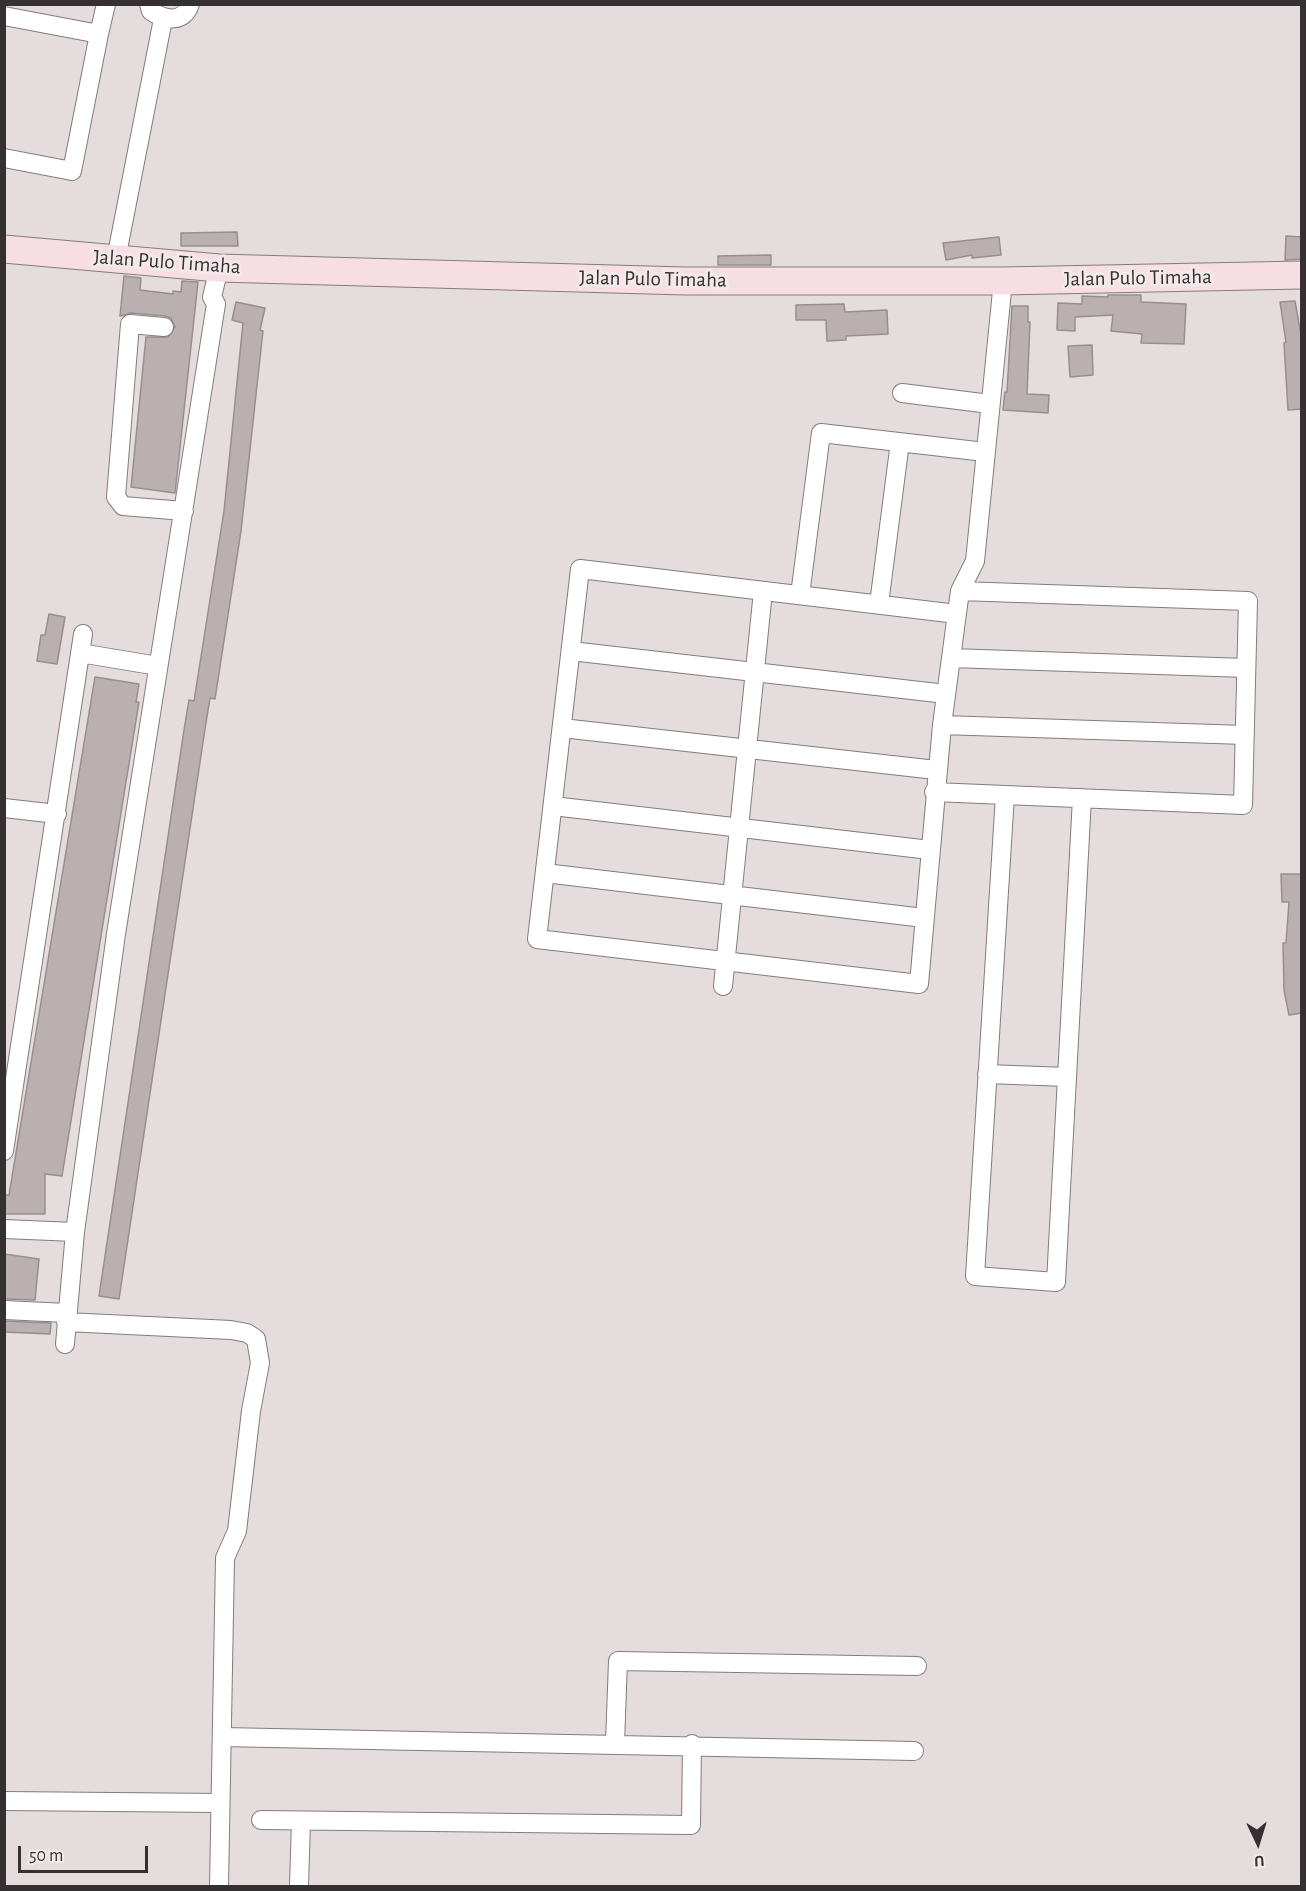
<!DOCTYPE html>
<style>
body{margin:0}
#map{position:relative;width:1306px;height:1891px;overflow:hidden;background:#e5dcdd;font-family:"Alegreya Sans",sans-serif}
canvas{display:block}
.frame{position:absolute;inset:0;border:6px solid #353132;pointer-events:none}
.north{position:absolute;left:1228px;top:1813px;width:60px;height:60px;-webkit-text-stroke:4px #f3e9eb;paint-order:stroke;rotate:176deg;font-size:16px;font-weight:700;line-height:24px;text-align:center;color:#353132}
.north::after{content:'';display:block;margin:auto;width:21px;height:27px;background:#353132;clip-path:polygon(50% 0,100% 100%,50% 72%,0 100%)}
.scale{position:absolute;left:18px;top:1846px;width:130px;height:27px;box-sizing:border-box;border:3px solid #353132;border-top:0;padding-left:8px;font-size:18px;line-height:21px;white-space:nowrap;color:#353132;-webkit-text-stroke:4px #f3e9eb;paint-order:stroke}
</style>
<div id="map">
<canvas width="1306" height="1891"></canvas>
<div class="frame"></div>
<div class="north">U</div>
<div class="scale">50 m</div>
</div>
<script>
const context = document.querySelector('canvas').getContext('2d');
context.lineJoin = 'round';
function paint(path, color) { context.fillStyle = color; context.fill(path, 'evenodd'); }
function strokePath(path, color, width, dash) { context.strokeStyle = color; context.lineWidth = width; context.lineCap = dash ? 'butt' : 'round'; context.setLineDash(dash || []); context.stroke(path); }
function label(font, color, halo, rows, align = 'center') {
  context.font = font + ' "Alegreya Sans",sans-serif'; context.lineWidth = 6; context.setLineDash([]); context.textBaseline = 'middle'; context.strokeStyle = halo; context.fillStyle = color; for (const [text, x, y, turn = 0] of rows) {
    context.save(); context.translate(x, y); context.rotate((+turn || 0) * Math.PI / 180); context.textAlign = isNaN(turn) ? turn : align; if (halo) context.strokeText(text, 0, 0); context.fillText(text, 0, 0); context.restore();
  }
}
const building = new Path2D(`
 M237,232L238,246H181V233Z
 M1286,236L1302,237V259L1285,260Z
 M999,237L1001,255L972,258V255L946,260L943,243Z
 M771,255V265H718V256Z
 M124,276L141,278L140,290L173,294V291L181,292L182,281L198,282L175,493L131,487L146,337H168L175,327L171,318L165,316L131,313L120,316Z
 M1108,295H1141V302L1186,304L1184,344L1141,343L1142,334L1111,331L1113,315L1075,317V331L1057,330L1058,303L1082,304V296L1108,297Z
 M1295,301L1302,340V409L1288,410L1284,343L1286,342L1280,302Z
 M236,302L265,308L260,330L263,331L241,531L215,699L210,698L205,729L119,1299L99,1296L184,730L189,700L194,701L224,511L243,323L232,320Z
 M844,304L845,312L887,310L888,334L846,336V340L827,341L826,320H796V305Z
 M1012,306H1028V322H1030L1027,394L1049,395L1048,413L1003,410L1005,392H1007Z
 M1092,345L1093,375L1070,377L1068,346Z
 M49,614L65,617L57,664L37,661L41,635H45Z
 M95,677L139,684L136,702H139L62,1176L45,1174V1214H4V1195H9Z
 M1281,874H1302V1013L1289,1015L1284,990L1283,943H1286L1289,902H1282Z
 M4,1254L39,1259L35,1300L4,1299Z
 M4,1321L51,1323L50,1334L4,1332Z`);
paint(building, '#bab0b2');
strokePath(building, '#978e90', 1.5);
const street = new Path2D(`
 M149,4L151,11C164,20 184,24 190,4
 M4,16L99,34L106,4
 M4,158L72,171L99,34
 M116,259L163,19
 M164,327L130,324L116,497L123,506L184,511
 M902,393L990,404
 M800,595L821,433L985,452
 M879,604L900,442
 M957,614L580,569L537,939L919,984L942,725L960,591L975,561L1003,281
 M571,651L946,694
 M80,653L158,666
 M951,658L1246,668
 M942,725L1245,735
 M562,728L936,770
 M934,792L1243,805L1248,601L960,591
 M1005,795L975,1276L1056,1282L1082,798
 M553,806L930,850
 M4,808L57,814
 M545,873L924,918
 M723,986L763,591
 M987,1074L1067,1077
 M4,1151L83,634
 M4,1229L75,1232
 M4,1310L67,1313
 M66,1322L231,1330L247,1333L256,1339L260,1363L251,1411L237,1531L225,1558L219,1886
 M65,1344L75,1232L116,934L216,304L212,297L219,268
 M222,1737L914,1751
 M615,1743L618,1661L917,1666
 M4,1801L220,1803
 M261,1820L691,1825L692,1744
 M299,1886L301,1821`);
const secondary = new Path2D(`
 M4,249L219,268L685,281H1003L1302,275`);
strokePath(street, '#847b7d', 20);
strokePath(secondary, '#847b7d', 29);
strokePath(street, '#fff', 18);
strokePath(secondary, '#f7dee5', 27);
label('21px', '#353132', '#f3e9eb', [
 ["Jalan Pulo Timaha",167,262,4],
 ["Jalan Pulo Timaha",1138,278,-1],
 ["Jalan Pulo Timaha",653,279,1]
]);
</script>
